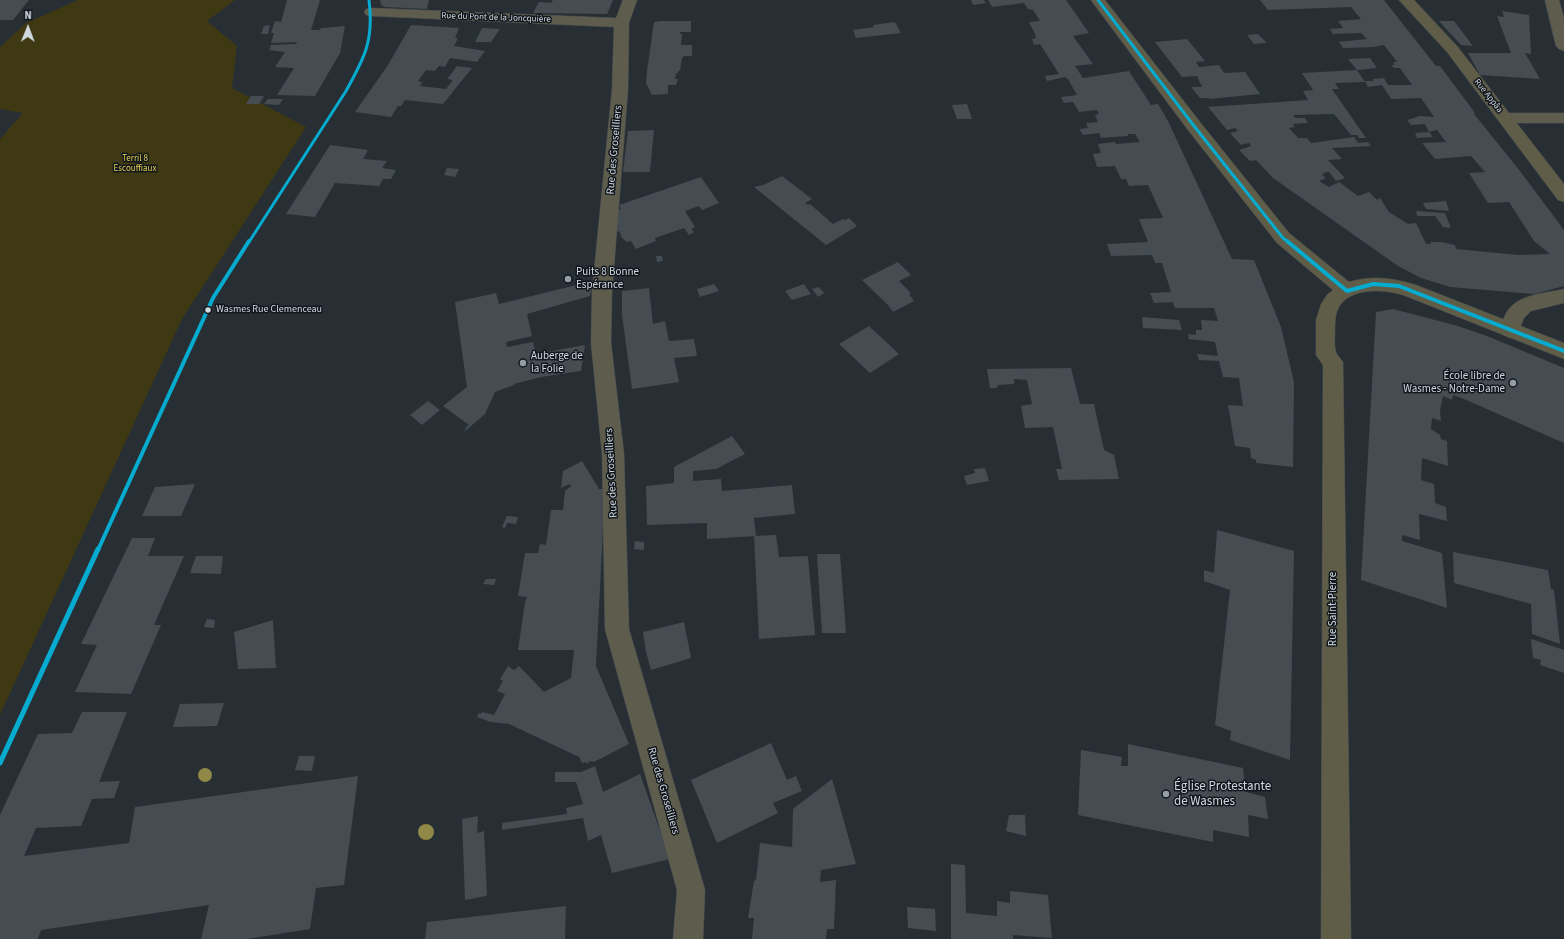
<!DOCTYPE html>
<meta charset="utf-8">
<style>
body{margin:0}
#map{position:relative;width:1564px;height:939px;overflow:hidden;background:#272f35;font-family:"Source Sans 3",sans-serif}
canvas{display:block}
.north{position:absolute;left:8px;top:8px;width:40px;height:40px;-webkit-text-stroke:3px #11171c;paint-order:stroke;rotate:1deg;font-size:11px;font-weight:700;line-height:16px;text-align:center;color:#d0d9e0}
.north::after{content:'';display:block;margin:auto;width:14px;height:18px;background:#d0d9e0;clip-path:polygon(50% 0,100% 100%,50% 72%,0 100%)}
</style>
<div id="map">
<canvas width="1564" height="939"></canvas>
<div class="north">N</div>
</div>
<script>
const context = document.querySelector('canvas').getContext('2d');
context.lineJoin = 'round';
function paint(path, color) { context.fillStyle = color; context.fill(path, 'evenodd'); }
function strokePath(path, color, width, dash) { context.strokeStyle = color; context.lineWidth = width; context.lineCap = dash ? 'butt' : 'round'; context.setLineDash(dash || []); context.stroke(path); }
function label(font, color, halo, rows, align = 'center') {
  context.font = font + ' "Source Sans 3",sans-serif'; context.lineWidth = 3; context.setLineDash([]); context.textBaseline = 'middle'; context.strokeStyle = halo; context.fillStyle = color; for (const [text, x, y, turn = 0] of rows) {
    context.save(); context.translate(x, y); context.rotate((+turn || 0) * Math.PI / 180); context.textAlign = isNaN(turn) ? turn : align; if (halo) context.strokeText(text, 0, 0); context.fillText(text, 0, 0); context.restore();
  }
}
paint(new Path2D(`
 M78,0H235L207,21L237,46L232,88L306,127L182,319L0,715V139L23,113L0,109V47L26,23Z`), '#3e3912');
paint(new Path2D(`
 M0,0H29L13,20H0Z
 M287,0H320L311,30H320L321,28L345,26L340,53L315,96L277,95L294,68L275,67L285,52L269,50L271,45L296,44L297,42L271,43L274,33H271L275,21L281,22Z
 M380,0H429L427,9L384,7L381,5Z
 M553,0H613L607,14L533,13L539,2L551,3Z
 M971,0H984L986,3L973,5Z
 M988,0H1066L1089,33L1073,36L1093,64L1075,66L1083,78L1129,71L1151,105L1158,104L1168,121L1232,259L1254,260L1281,327L1294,382L1293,467L1256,463V460L1251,458L1250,448L1235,446L1228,405L1243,406L1239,378L1223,377L1219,361L1199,360L1197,354L1218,356L1215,342L1189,339L1188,334L1196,335V330H1202L1201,320L1218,321L1214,308H1175L1173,302L1154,303L1150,293L1171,292L1162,263H1155L1152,255L1111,256L1107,244L1148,242L1139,219L1163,218L1148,185L1129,186L1126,179H1121L1115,166L1097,167L1093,154L1101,153L1098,144L1115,142L1116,144L1140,142L1135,134H1128V136L1101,138L1099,133L1083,135L1079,129L1088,128L1086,123L1098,122L1095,115L1099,114L1097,110L1079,112L1073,102L1064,103L1061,97L1077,95L1068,79L1065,77L1047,81L1045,76L1059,74L1040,44L1034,45L1032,39L1036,38L1035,34L1029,22L1040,21L1033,10L1028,9L1024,3L992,7Z
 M1260,0H1384L1436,66H1440L1475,113L1474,114L1520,171L1564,230V286L1534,294L1450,287L1421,278L1398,266L1273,178L1256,160L1250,161L1239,150L1251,146L1249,143L1241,145L1230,133L1238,131L1235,128L1227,130L1208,107L1308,100L1303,91L1313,90L1302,73L1357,70L1365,82L1335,83L1339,89H1332L1366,138H1359L1357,135H1351L1334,114L1293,115L1295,118H1305L1308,123L1293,124L1295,127L1289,128L1298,138H1307L1311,143L1354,137L1358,143L1368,142L1371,146L1332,148L1342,159L1328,160L1345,178L1336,181L1329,172H1325L1322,175L1326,178L1319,181L1329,187L1339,182L1358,196L1369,192L1377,200L1380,198L1389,212L1408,224L1416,223L1426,244H1431L1430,242H1441L1455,245L1456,249L1519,255L1550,254L1534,241L1509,202L1488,203L1469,173L1485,172L1471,156L1435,159L1422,143L1446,142L1437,130L1429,132L1425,124L1411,125L1407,120L1420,116L1434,117L1421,98L1391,99L1382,85L1368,87L1365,81H1373V79L1384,78L1388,85H1412L1400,68H1394L1391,65H1395L1393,62H1397L1384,45L1374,47L1343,48L1339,42L1367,39L1361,33L1333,34L1330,29L1343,28L1338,21L1361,19L1351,7L1268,10Z
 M1502,11L1529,15L1531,54L1525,53L1540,79L1480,75L1468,53H1511L1497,16L1504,17Z
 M661,21H691V32H680V34H682L681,45H692V56H684L682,58L680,70L676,74L675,79H678L676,85H668V94L652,95L646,83L647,71L654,22Z
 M1439,21H1454L1473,46L1461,45Z
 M895,22L901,33L856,38L853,30L874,27L873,25Z
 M270,25L268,34H261L264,26Z
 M411,25L459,28L455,38H458L454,46L485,51L477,62L450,58L445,67L439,66L435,71L426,70L418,81L422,82L420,86L446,89L453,80L447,79L457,66L472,68L443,104L405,100L401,106H398L391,117L355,112L388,65Z
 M482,28L500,29L491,42H475Z
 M1258,34L1267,43L1254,44L1247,35Z
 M1187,39L1205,61L1196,62L1199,67L1219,65L1224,73L1245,72L1260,94L1209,99V98H1200L1191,87H1202L1197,76L1182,77L1155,42Z
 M1370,58L1377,68L1357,70L1348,59Z
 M251,96H264L259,104H246Z
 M268,99H283L279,105L264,104Z
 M967,104L972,119H957L952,105Z
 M654,130L650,172H623L628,131Z
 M1429,132L1433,137L1417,138L1415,133Z
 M330,145L368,150L363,159L387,161L382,168L396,170L391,179H383L379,186L335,183L315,217L286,214Z
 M447,168L459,169L455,177L444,175Z
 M782,176L812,199L805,203L808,205L810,204L833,224L843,219L846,220L849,218L857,226L826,245L754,187L763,185Z
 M701,177L719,203L702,210L699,206L685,211L695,227L691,229L694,232L689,235L684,228L655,238L656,241L636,249L631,241L627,242L622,238L619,231L617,232V211L621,209L619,205Z
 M1446,201L1449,211L1426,209L1423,203Z
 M1416,211L1445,213L1451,228L1443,227L1435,216H1417Z
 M656,256H662L663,261L657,262Z
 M898,262L911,275L899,281L911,293L909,294L914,301L893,312L888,305L862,280Z
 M593,281L590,296L527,314L532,336L506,342L507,347L533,342L536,354L585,345L581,371L541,377L514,384V385L495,392L485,414L464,432L466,427L469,425L443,406L467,387L455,302L496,293L499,304Z
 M714,284L719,291L700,297L697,289Z
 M804,284L811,294L792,300L785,291Z
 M819,287L824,293L818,297L812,289Z
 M649,288L653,324L665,321L669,341L694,339L697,356L674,358L679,382L632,389L622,315V291Z
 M1393,309L1458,326L1487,336L1564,368V443L1464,399L1453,395L1452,400L1443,396L1440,410L1441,421L1432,418L1431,429L1440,435L1441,439L1447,441L1448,466L1422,458L1421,480L1434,484L1435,503L1446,507L1447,521L1419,514L1420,540L1402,535V541L1442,553L1447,608L1361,580L1376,312Z
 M1142,317L1179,320L1182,330L1143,328Z
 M869,326L899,354L870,373L839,344Z
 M1071,368L1080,404H1094L1104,450L1114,455L1119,479L1059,480L1056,469H1062L1053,427L1025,428L1021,406L1032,404L1027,380L1014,379V384L998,385L997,388H990L987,369Z
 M428,401L440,410L422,425L410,415Z
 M732,436L745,454L716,469L693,471V481L721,479L722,491L792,485L795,514L754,518L756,536L707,539V523L647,525L646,486L674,483V467Z
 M582,461L599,489H605L596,666L629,744L594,762L590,761L587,764L586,762L582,763L579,757L509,724L491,722L477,717L479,713L481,714L482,712L494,715L505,694L497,691L503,681L500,679L508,666L514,670L519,666L544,692L571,678L574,650H518L525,602L527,597L518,596L525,553H538L540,544L546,545L551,510H563L565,491L571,486L570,484L561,488L563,471Z
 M985,468L989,481L967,485L964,476L975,473L974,469Z
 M195,484L181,516H142L155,487Z
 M507,516L518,517L516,524L507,523L505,528L502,527Z
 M1217,530L1294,551L1290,760L1230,740L1231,731L1215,725L1230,590L1204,581V570L1214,573Z
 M776,535L779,557L808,556L815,635L759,639L754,536Z
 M132,538H155L148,556H184L154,625H161L131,694L75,692L97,645L81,644Z
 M635,541L644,542V550L634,549Z
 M1453,552L1548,570L1551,589L1554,590L1560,644L1532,634L1531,604L1454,583Z
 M817,554H840L846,633H822Z
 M196,556H223L221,574L190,573Z
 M486,579H496L494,585L483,584Z
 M207,619L215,620L214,628L204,627Z
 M273,620L276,668L238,669L234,632Z
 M684,622L691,658L651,670L646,652L643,632Z
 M1531,639L1564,650V673L1540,665L1541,660L1533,658Z
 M224,703L217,726L173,727L180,704Z
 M82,712H127L99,782L120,781L114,798L92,799L81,826L36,828L24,856L129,843L135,807L358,776L344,885L316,888L310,929L247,939H201L209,905L41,930L38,939H0V815L38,734L72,733Z
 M771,743L787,780L796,776L802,791L773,803L778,813L717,843L691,780Z
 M1128,744L1243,768L1246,792L1265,797L1268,819L1248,815L1249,837L1213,830V842L1078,815L1081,750L1122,757L1121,766H1128Z
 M299,756H315L312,771L295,770Z
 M595,766L603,792L640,774L670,859L612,873L601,835L588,841L583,818L502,830V823L567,814L566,808L583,804L576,782H555V772H581Z
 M832,779L856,864L821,870L820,882L836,880L834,929H827L826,939H752L754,918H748L754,881L756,880L760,843L792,847L793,809Z
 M1009,815H1025L1026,836L1006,831Z
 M478,816L477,833L484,831L487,894L486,896L465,900L462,819Z
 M951,864L965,865L966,913L997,916V901L1010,903V891L1048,895L1052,938L1013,935V939H951Z
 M566,906L565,939H425L427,922Z
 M907,907L935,909L936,931L908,928Z`), '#454c52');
const street = new Path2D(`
 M623,0H637L629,23L628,89L612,292L611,343L624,454L629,629L705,890L703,939H673L677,890L605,629L602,454L591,343L592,292L612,89L614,27L371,16L366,15L364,12L366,9L371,8L616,18Z
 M1545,0H1559L1564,18V51L1559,49L1556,46Z
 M1506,113H1564V123H1506L1500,122L1498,118L1500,114Z
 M1564,289V303L1531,311L1524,318L1517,335L1510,338L1503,335L1500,330C1502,323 1504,315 1509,309C1521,294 1546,293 1564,289Z`);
const secondary = new Path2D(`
 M1091,0H1105L1200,122L1289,233L1349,282C1372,275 1393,278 1416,285L1564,343V359L1403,295C1384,289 1348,287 1338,309C1335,315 1335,324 1335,330C1335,336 1334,347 1336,352C1337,355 1341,359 1343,362L1351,939H1321L1323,365L1316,355V320L1321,304L1327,295L1333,290L1277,243L1188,130Z
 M1399,0H1414L1457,46L1564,184V202L1558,200L1447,52Z`);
strokePath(street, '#434a50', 1);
strokePath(secondary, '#434a50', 1);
paint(street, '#5d5c4d');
paint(secondary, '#5f5d47');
strokePath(new Path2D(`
 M1098,0L1194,126L1283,238L1288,242
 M249,242L346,91C365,57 374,40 369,0`), '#06acd0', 3);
strokePath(new Path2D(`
 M1287,241L1347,291
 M1347,291L1373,284L1399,286L1564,351
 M98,550L213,298L249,241`), '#06acd0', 4);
strokePath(new Path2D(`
 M0,763L98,549`), '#06acd0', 5);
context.fillStyle = '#908846';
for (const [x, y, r] of [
 [205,775,7],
 [426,832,8]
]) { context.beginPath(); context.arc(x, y, r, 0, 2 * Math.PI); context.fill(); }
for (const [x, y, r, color] of [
 [568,279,4,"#959ea4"],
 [208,310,3.5,"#d0d9e0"],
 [523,363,4,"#959ea4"],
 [1513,383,4,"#959ea4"],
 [1166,794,4,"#959ea4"]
]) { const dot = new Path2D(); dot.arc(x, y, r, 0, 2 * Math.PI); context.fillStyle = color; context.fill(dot); strokePath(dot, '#11171c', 1.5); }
label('9px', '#d0d9e0', '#11171c', [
 ["Rue du Pont de la Joncquière",496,18,2],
 ["Rue Appâa",1488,96,52]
]);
label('9px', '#e6d154', '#11171c', [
 ["Terril 8",135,159],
 ["Escouffiaux",135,169]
]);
label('10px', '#d0d9e0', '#11171c', [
 ["Wasmes Rue Clemenceau",216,310]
], 'left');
label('11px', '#d0d9e0', '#11171c', [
 ["Rue des Groseilliers",615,150,-85],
 ["Rue des Groseilliers",612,473,-93],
 ["Rue Saint-Pierre",1334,609,-90],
 ["Rue des Groseilliers",663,791,74]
]);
label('11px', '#d0d9e0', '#11171c', [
 ["Puits 8 Bonne",576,273],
 ["Espérance",576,286],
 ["Auberge de",531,357],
 ["la Folie",531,370],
 ["École libre de",1505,377,"right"],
 ["Wasmes - Notre-Dame",1505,390,"right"]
], 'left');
label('13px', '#d0d9e0', '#11171c', [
 ["Église Protestante",1174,787],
 ["de Wasmes",1174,802]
], 'left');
</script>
